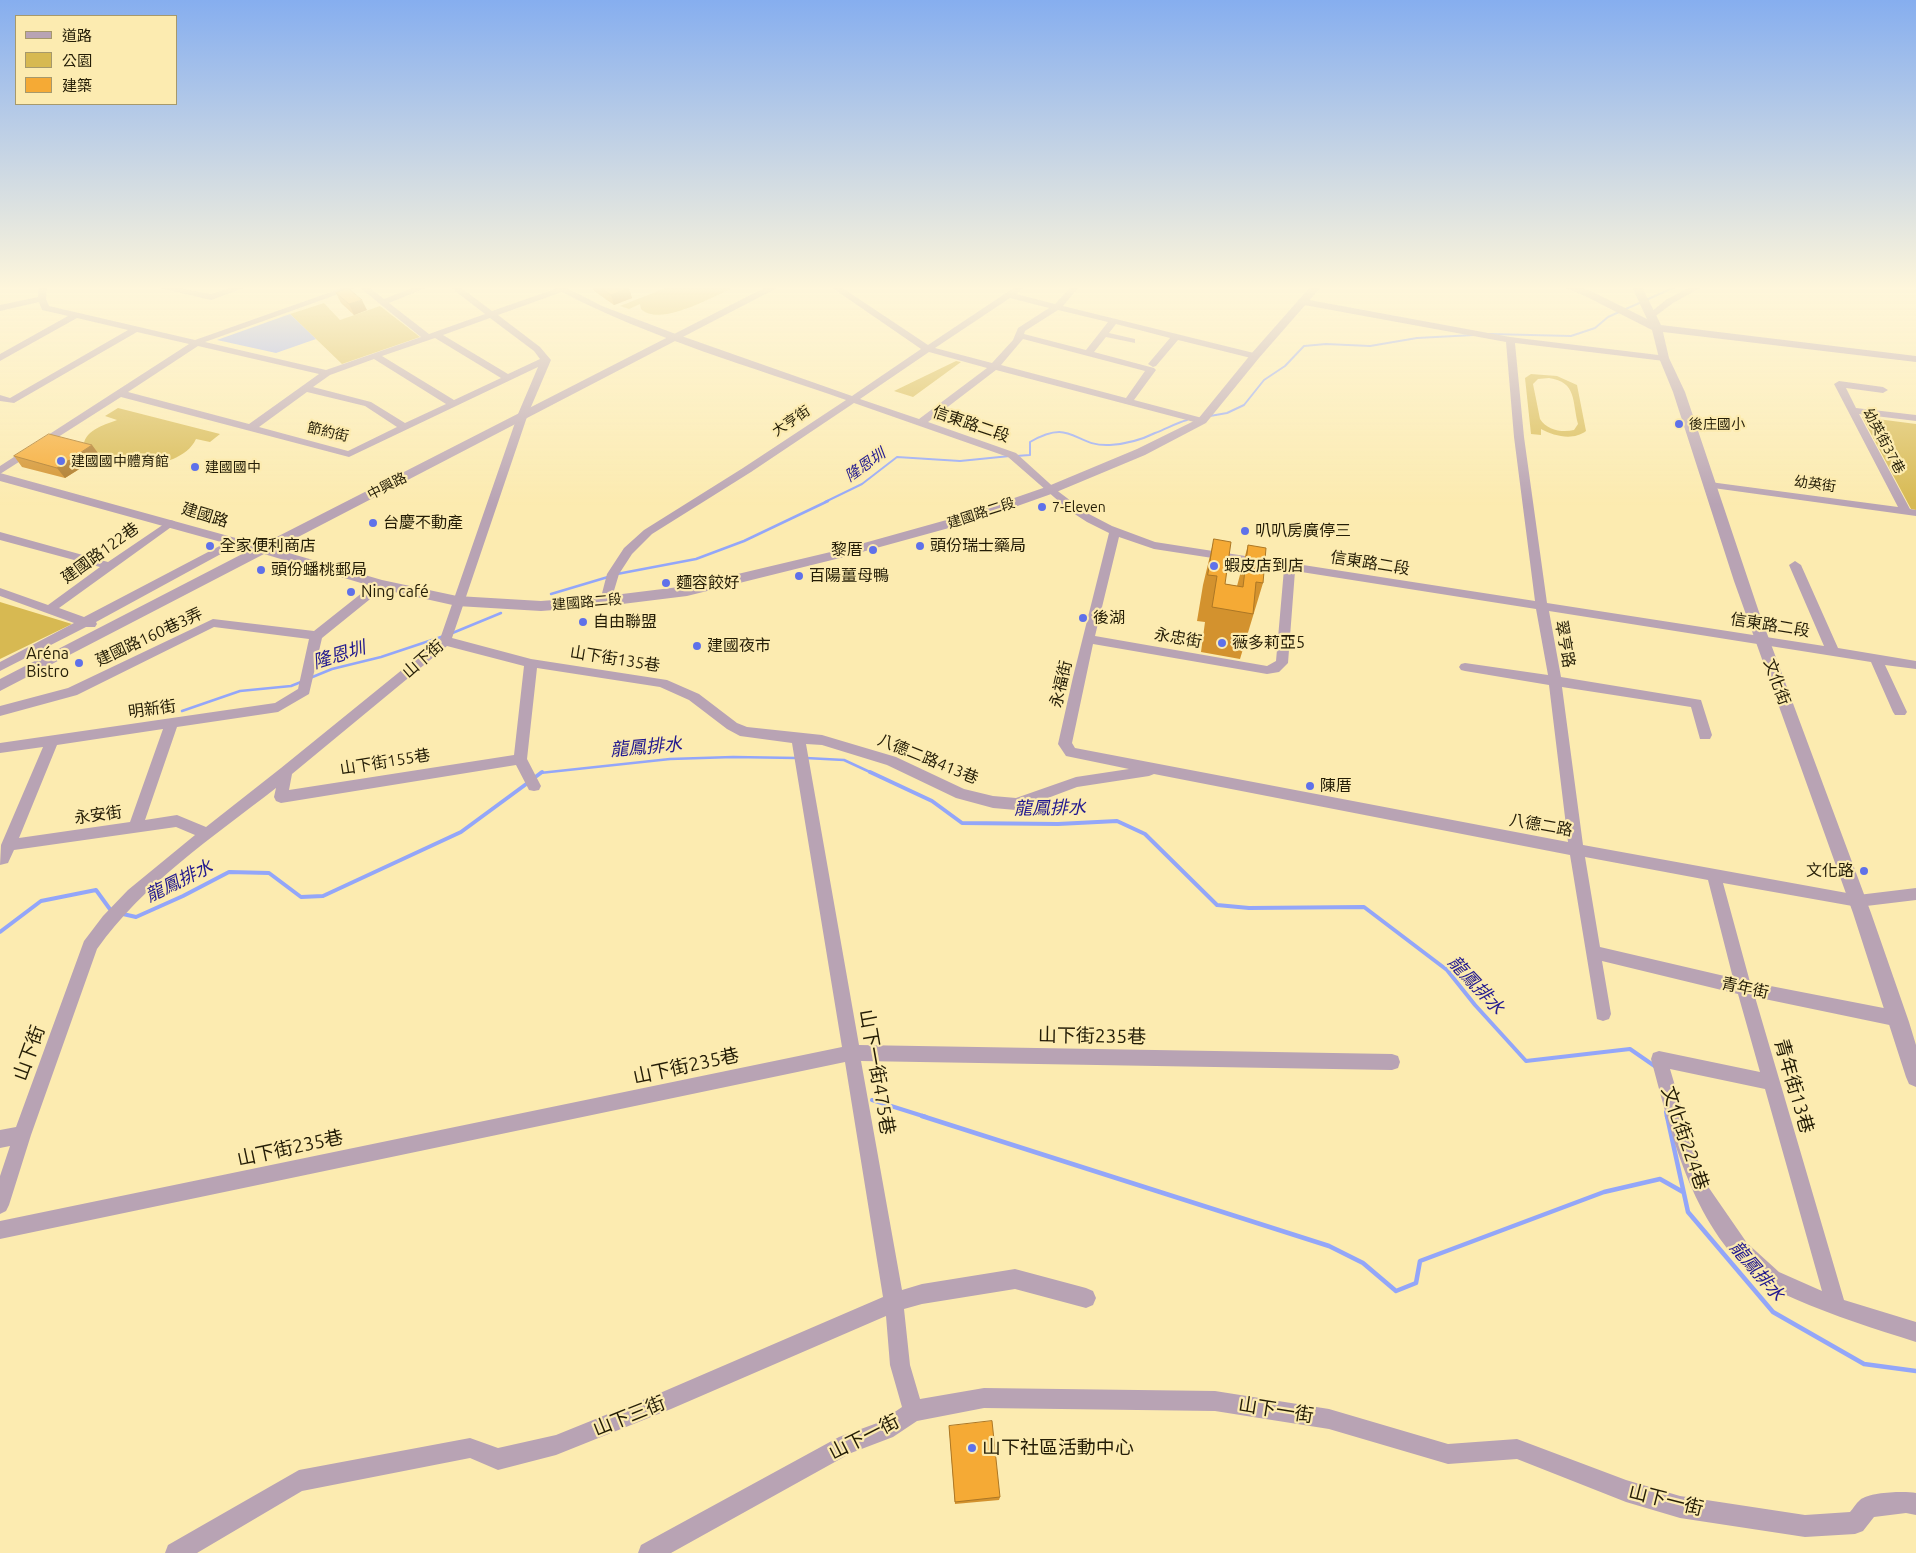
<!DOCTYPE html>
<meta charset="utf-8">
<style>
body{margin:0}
#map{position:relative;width:1916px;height:1553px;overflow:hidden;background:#fcebb0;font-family:Ubuntu,"Noto Sans TC",sans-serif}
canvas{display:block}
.legend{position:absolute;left:15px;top:15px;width:162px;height:90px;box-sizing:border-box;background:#fcebb0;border:1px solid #a6996c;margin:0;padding:6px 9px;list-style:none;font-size:15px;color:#241d06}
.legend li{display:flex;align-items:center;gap:10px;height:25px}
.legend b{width:25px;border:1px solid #a6996c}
</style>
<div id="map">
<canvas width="1916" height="1553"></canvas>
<ul class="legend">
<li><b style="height:6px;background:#b8a3b4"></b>道路</li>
<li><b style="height:14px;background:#d7b952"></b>公園</li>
<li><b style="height:14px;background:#f5aa35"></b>建築</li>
</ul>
</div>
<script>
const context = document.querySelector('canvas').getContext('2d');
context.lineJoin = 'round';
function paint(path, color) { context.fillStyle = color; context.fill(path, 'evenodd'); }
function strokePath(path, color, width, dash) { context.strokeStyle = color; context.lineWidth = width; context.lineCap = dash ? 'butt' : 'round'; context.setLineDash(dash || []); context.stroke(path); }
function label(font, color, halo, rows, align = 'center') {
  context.font = font + ' Ubuntu,"Noto Sans TC",sans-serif'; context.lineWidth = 4.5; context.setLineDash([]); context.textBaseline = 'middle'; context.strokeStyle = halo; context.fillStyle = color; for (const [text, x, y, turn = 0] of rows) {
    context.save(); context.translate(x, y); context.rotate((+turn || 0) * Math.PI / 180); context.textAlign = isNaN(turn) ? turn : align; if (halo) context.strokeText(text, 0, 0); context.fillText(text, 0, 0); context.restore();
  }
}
paint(new Path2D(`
 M668,287H731L729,290C709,298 660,327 641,309L640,304L629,309L620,306Z
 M324,303L340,320L380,306L420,337L342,364L290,314Z
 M956,361L961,362L913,397L894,391Z
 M1531,374L1557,376L1577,385L1586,431C1573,441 1554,436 1541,429V435L1531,434L1525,378ZM1549,378C1577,382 1572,401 1578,424L1574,430C1562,433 1547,430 1540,419L1533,384L1538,379Z
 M118,408L220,434L210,442L196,439C187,458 162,464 142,466L84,448C82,431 104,425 117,420L105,416Z
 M1862,417L1916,424V510L1911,509Z
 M0,602L72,624L0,659Z`), '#d7b952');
paint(new Path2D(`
 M290,314L316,339L276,353L217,340Z`), '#93a6f9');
strokePath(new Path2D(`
 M1490,334L1571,336L1595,328L1608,317L1675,287
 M1210,416L1227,413L1244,405L1264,380L1285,366L1304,346L1326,344L1370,346L1417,338L1474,335
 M1016,456L1030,455V442C1073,417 1073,447 1110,445C1125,444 1141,440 1155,433C1166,429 1176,423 1187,420
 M825,502L862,484L897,457L960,461L1010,456`), '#93a6f9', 2);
strokePath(new Path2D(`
 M617,574L696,559L744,541L828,501
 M551,594L608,577
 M450,634L501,613
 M310,678L332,669L381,657L444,636
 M182,711L240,691L291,686L301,682
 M806,758L844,760L872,773
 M540,773L670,759L733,757L797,758`), '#93a6f9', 2.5);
strokePath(new Path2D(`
 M870,772L932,801L962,823L1058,824L1117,821L1145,834L1217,905L1249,908L1364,907L1447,970L1475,1005L1526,1061L1630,1049L1656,1067
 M534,778L542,772
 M123,914L136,917L183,896L229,872L269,873L301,897L323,896L461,832L529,782
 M0,932L41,901L96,890L112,912
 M872,1100L926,1117
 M1666,1112L1667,1117`), '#93a6f9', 4);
strokePath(new Path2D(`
 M922,1116L1329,1246L1363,1263L1396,1291L1416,1283L1420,1261L1604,1192L1660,1179L1683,1192
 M1667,1116L1688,1212L1773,1312L1864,1364L1916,1371`), '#93a6f9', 4.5);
paint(new Path2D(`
 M39,287H47L46,299L49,306L195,340L345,287H358L205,342L326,370L421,337L359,287H369L384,299L415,287H428L389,303L429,334L485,314L450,287H460L492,311L555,289L554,287H565L602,306L673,333L852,396L921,349L831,287H841L928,345L1015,287H1025L1016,294L1055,304L1071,287H1079L1063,306L1258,354L1260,356L1255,359L1178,340L1156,366L1153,367L1148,364L1170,338L1116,324L1109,333L1135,339V343L1106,337L1094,352L1154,368L1156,370L1134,400L1206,419V423H1198L996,370L928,422L1016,453L1059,492L1087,513L1112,526L1155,542L1535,601L1514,437L1506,342L1304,305L1300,302L1304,299L1510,337L1667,356V360L1664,361L1515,343L1524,437L1547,603L1824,646L1789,565L1795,561L1801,565L1838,648L1916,661V669L1885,665L1907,712L1905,715H1895L1893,712L1871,662L1549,611L1561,677L1701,700L1712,735L1710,739H1700L1691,707L1562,687L1583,845L1858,895L1916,888V900L1858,907L1723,883L1750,982L1899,1011L1905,1014L1907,1019L1905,1024L1899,1027L1755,997L1844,1300L1916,1322V1342C1875,1329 1834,1316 1795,1299C1785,1294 1772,1291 1764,1285C1693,1230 1673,1140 1651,1059L1653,1053L1659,1051L1760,1072L1738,994L1602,961L1611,1014L1609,1019L1603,1021L1597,1019L1570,855L1154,774L1149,776L1077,787L1016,810L993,808L956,798L887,765L822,745L806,744L859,1045L1392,1054L1398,1056L1400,1062L1398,1068L1392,1070L861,1061L902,1290L922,1284L1015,1269L1086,1288L1093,1291L1096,1298L1093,1305L1086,1308L1015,1289L922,1304L904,1309L910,1365L920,1399L984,1388L1215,1391L1329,1409L1448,1444L1517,1439L1626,1480L1680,1496L1805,1515L1850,1512C1853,1509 1856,1503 1860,1500C1870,1492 1904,1491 1916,1493V1515L1906,1513L1874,1517L1863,1531L1855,1534L1805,1537L1680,1518L1626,1502L1517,1459L1448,1464L1329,1429L1215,1411L984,1408L917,1421L893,1437L851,1453L671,1553H638L641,1545L839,1437L880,1422L902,1407L890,1365L886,1316L671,1409L556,1455L498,1470L470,1458L302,1491L197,1553H165L168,1545L299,1470L470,1438L498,1448L556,1435L660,1393L883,1297L845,1062L0,1239V1221L842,1047L792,743L740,736L727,729L689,700L660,687L537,668L527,759L541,786L539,790L534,791L529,790L516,765L281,803L276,801L274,797L276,788C213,837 143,884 97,949L31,1135L9,1205L6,1211L0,1214V1176L10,1146L0,1148V1130L16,1127L84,941L103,916L128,890L195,835L176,827L14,850L8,863L0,865L1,845L43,747L0,753V743L275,703L298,689L309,639L214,627L77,695L0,716V706L68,688L213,619L314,631L377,581H385L387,584L385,587L322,638L309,694L278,712L177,727L145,820L177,815L206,827L281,768L440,639L518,414L538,367L349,457L121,397L0,474V466L189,344L137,332L14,403L0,401V395L10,398L128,330L77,318L0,361V354L68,316L42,310L39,302L0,311V305L38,297ZM562,292C650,338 752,367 846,400L743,468L644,530L624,548L607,574L600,601L602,604H610L619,574L632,554L652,534L751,472L854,403L1008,457L1070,511L1087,522L1109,533L1073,677L1058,744L1066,756L1129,769L1076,777L1016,798L993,796L964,789L896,757L822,735L747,727L737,723L699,694L667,680L531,659L452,638L528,414L551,360L540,347L498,315ZM1010,298L1049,308L1018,328L1013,340L992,363L935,348ZM1058,310L1108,322L1086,350L1024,334L1025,331ZM490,318L534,351L540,359L508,374L443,335ZM435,338L501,378L454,400L382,356ZM1023,339L1145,371L1126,398L1001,365ZM198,346L319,374L249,424L128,392ZM929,352L987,368L919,419L860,399ZM374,359L446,404L405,423L371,402L313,387L330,375ZM307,392L365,406L397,427L348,451L259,427ZM1119,537L1154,549L1284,569L1276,661L1267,666L1095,636ZM1295,571L1536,609L1548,675L1465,663L1461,664L1459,667L1461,670L1465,671L1549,685L1568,842L1075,748L1072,743L1093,644L1267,674L1279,672L1288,663ZM447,646L524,666L514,755L289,790L292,774ZM163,729L130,822L19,838L57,745ZM1585,857L1708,880L1733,978L1600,947ZM1670,1069L1765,1089L1822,1291L1779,1272L1747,1243L1709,1188L1696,1156Z
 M155,287H174L211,294L233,287H247L211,300Z
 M1691,287H1702L1673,303L1653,318H1647L1646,316L1667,299Z
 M1839,381L1883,387L1888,390L1883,393L1846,388L1856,408L1916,415V421L1859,414L1910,509L1916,510V516L1706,487L1705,485L1710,482L1898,507L1834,384Z
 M170,520L174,521L176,523L174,525L59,608L84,617L231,540H239L241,543L96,622L97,624L95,627H86L0,671V662L74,623L0,596V588L48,605L100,567L0,540V532L108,562Z`), '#b8a3b4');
paint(new Path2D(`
 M766,287H779L275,549L382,580L457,596L541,601L606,596L687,586L839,550L968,514L1046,487L1137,449L1198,419L1251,354L1310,287H1321L1259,358L1206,423L1145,455L1054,493L978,520L840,558L687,596L606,606L541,611L457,606L381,589L264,554L0,691V679L250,550L0,481V473L261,545Z
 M1563,287H1579L1593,292L1647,319L1632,287H1642L1661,325L1916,356V362L1663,332L1669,358L1685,392L1759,612L1871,913L1909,1022L1916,1045V1087L1909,1084L1906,1077L1853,913L1734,581L1673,392L1659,358L1652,330L1585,296Z`), '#b8a3b4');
paint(new Path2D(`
 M593,287H628L632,298L614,305L594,291Z
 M336,293L367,310L354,315L341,303Z
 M92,445L100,456L65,478L22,467L14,456Z
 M1214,539L1225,584L1237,586L1248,545L1263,583L1240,659L1201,652L1205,622L1197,621L1203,585Z
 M949,1426L1000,1497L999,1500L955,1504Z`), '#d3922e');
paint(new Path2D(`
 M629,288L632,298L614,305L611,295Z
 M362,300L367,310L354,315L349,304Z
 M92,445L100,456L65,478L57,468Z`), '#ac7725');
const building = new Path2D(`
 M601,287H628L629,288L611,295Z
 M348,288L362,300L349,304L336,293Z
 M49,434L92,445L57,468L14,456Z
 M1214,539L1231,542L1225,584L1243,587L1248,545L1266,548L1263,583L1256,582L1253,614L1212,607L1217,576L1208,575Z
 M992,1421L1000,1497L955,1502L949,1426Z`);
paint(building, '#f5aa35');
strokePath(building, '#ac7725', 1);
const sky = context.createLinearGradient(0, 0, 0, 505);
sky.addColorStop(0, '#86aeef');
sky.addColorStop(0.57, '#fef6db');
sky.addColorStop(1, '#fef6db00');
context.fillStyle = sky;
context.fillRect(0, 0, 1916, 505);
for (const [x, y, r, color] of [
 [1679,424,5,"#5f71e9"],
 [61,461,5,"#5f71e9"],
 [195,467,5,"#5f71e9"],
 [1042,507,5,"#5f71e9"],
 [373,523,5,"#5f71e9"],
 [1245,531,5,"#5f71e9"],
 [210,546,5,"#5f71e9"],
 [920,546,5,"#5f71e9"],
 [873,550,5,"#5f71e9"],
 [1214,566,5,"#5f71e9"],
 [261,570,5,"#5f71e9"],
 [799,576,5,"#5f71e9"],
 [666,583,5,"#5f71e9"],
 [351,592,5,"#5f71e9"],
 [1083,618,5,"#5f71e9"],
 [583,622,5,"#5f71e9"],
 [1222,643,5,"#5f71e9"],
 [697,646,5,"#5f71e9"],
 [79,663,5,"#5f71e9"],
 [1310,786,5,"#5f71e9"],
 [1864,871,5,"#5f71e9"],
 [972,1448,5,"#5f71e9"]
]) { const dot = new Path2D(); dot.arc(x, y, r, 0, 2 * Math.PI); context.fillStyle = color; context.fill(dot); strokePath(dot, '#fcebb0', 2); }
label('14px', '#241d06', '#fcebb0', [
 ["大亨街",791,421,-34],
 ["節約街",328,432,13],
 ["幼英街37巷",1884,441,62],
 ["幼英街",1815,484,8],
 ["中興路",387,486,-27],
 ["建國路二段",981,513,-18],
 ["建國路二段",587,602,-5]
]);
label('14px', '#241d06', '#fcebb0', [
 ["後庄國小",1689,424],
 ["建國國中體育館",71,461],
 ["建國國中",205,467],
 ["7-Eleven",1052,507]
], 'left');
label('italic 15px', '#21188f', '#fcebb0', [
 ["隆恩圳",865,465,-35]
]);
label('16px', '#241d06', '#fcebb0', [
 ["信東路二段",971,424,19],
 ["建國路",205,515,17],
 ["建國路122巷",100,553,-36],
 ["信東路二段",1370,563,9],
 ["信東路二段",1770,625,9],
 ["建國路160巷3弄",149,637,-25],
 ["永忠街",1178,638,10],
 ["翠亨路",1565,644,80],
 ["山下街",423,659,-41],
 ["山下街135巷",615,659,9],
 ["文化街",1777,682,70],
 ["永福街",1061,684,-77],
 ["明新街",152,709,-8],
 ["八德二路413巷",928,759,22],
 ["山下街155巷",385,762,-9],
 ["永安街",98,815,-8],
 ["八德二路",1541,825,10],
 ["青年街",1745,988,12]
]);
label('16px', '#241d06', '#fcebb0', [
 ["台慶不動產",383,523],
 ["叭叭房廣停三",1255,531],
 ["全家便利商店",220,546],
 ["頭份瑞士藥局",930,546],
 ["黎厝",863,550,"right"],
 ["蝦皮店到店",1224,566],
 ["頭份蟠桃郵局",271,570],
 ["百陽薑母鴨",809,576],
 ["麵容餃好",676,583],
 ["Ning café",361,592],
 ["後湖",1093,618],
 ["自由聯盟",593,622],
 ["薇多莉亞5",1232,643],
 ["建國夜市",707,646],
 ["Aréna",69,654,"right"],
 ["Bistro",69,672,"right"],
 ["陳厝",1320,786],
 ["文化路",1854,871,"right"]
], 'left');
label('italic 18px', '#21188f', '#fcebb0', [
 ["隆恩圳",339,655,-17],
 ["龍鳳排水",646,747,-5],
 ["龍鳳排水",1050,808,-1],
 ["龍鳳排水",179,881,-26],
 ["龍鳳排水",1476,985,47],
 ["龍鳳排水",1757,1271,49]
]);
label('19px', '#241d06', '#fcebb0', [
 ["山下街235巷",1092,1036,1],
 ["山下街",29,1053,-70],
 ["山下街235巷",686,1066,-12],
 ["山下一街475巷",877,1072,80],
 ["青年街13巷",1794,1086,74],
 ["文化街224巷",1685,1138,71],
 ["山下街235巷",290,1148,-12],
 ["山下一街",1276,1410,9],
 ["山下三街",629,1416,-22],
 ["山下一街",864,1437,-27],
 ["山下一街",1666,1500,14]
]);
label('19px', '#241d06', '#fcebb0', [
 ["山下社區活動中心",982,1448]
], 'left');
</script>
